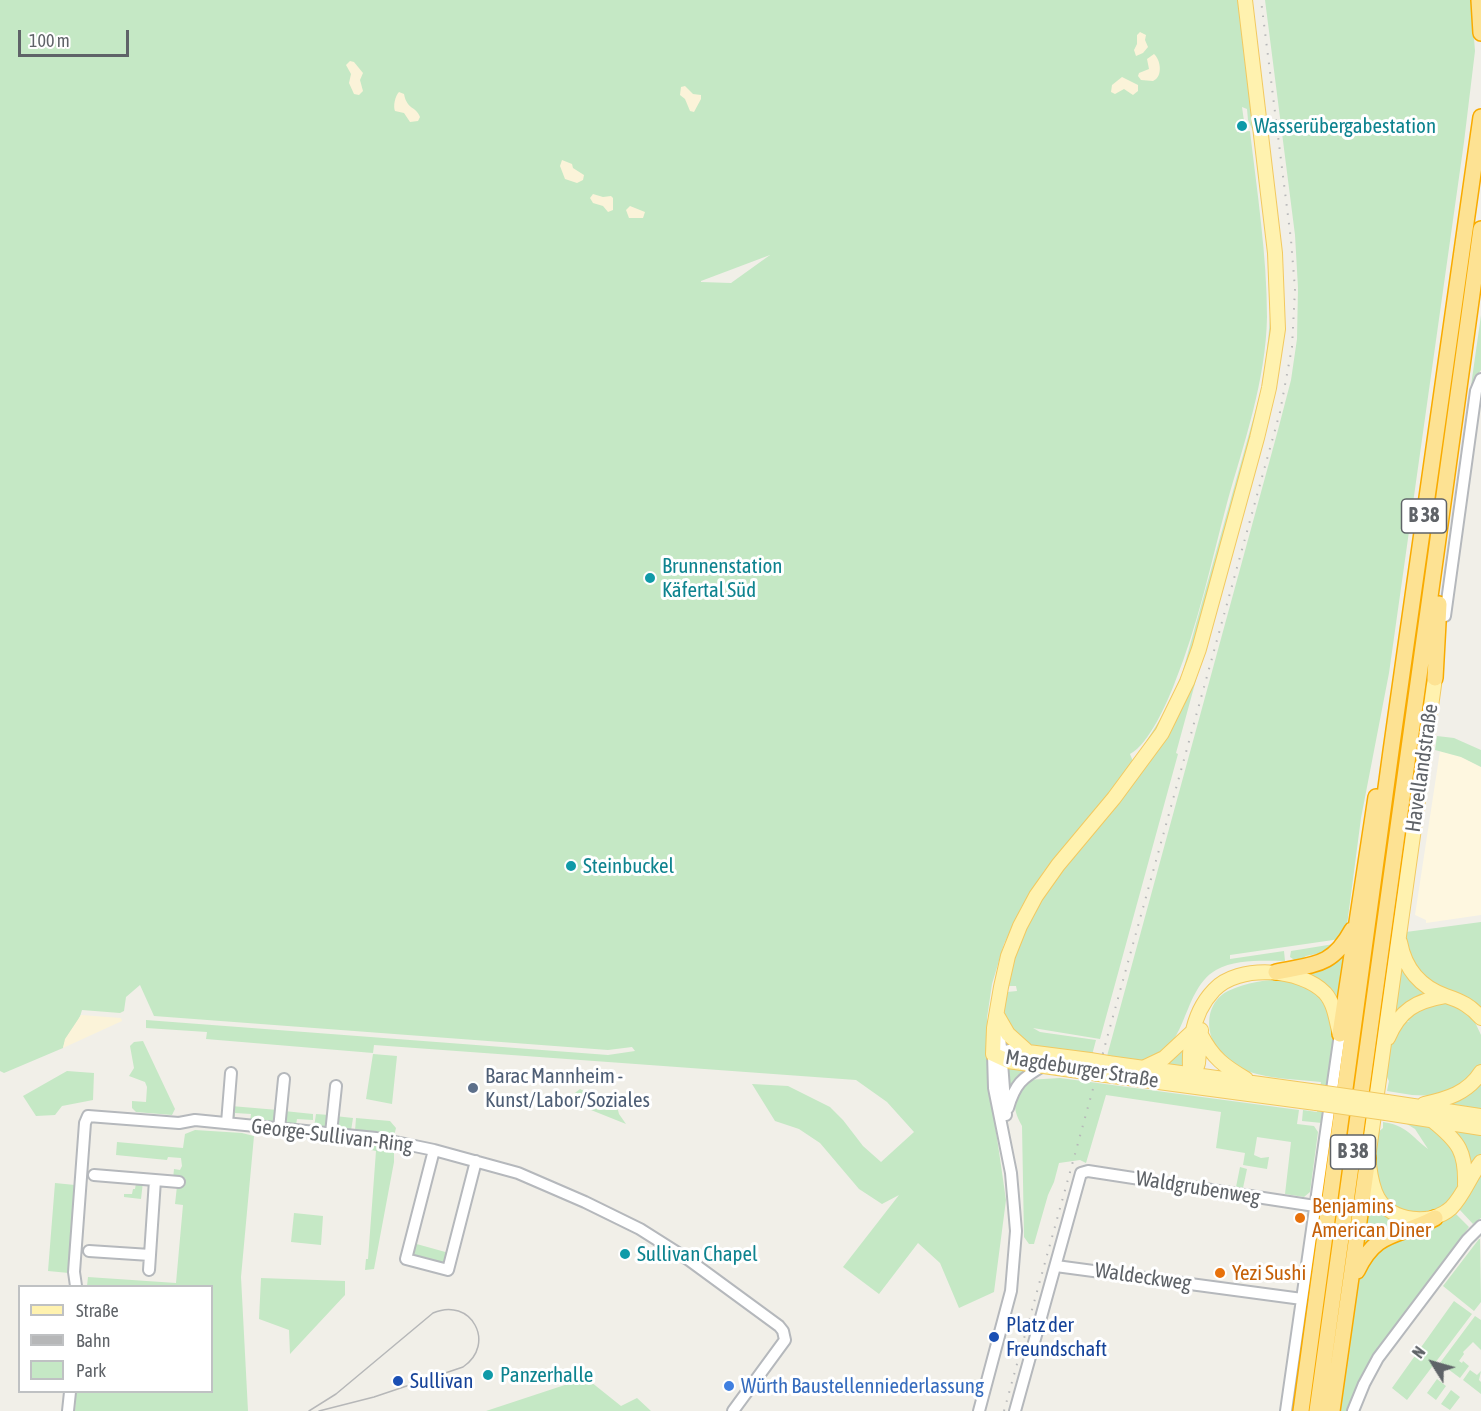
<!DOCTYPE html>
<meta charset="utf-8">
<style>
body{margin:0}
#map{position:relative;width:1481px;height:1411px;overflow:hidden;background:#f1efe8;font-family:"Asap Condensed",sans-serif}
canvas{display:block}
.legend{position:absolute;left:18px;top:1285px;width:195px;height:108px;box-sizing:border-box;background:#fff;border:2px solid #bfc1c3;margin:0;padding:8px 10px;list-style:none;font-size:18px;color:#5f6368}
.legend li{display:flex;align-items:center;gap:12px;height:30px}
.legend b{width:30px;border:2px solid #bfc1c3}
.north{position:absolute;left:1403px;top:1333px;width:60px;height:60px;-webkit-text-stroke:4px #fff;paint-order:stroke;rotate:307deg;font-size:16px;font-weight:700;line-height:24px;text-align:center;color:#5f6368}
.north::after{content:'';display:block;margin:auto;width:21px;height:27px;background:#5f6368;clip-path:polygon(50% 0,100% 100%,50% 72%,0 100%)}
.scale{position:absolute;left:18px;top:30px;width:111px;height:27px;box-sizing:border-box;border:3px solid #5f6368;border-top:0;padding-left:8px;font-size:18px;line-height:21px;white-space:nowrap;color:#5f6368;-webkit-text-stroke:4px #fff;paint-order:stroke}
</style>
<div id="map">
<canvas width="1481" height="1411"></canvas>
<ul class="legend">
<li><b style="height:8px;background:#fff2af"></b>Straße</li>
<li><b style="height:8px;background:#b6b7b8"></b>Bahn</li>
<li><b style="height:16px;background:#c5e8c5"></b>Park</li>
</ul>
<div class="north">N</div>
<div class="scale">100 m</div>
</div>
<script>
const context = document.querySelector('canvas').getContext('2d');
context.lineJoin = 'round';
function paint(path, color) { context.fillStyle = color; context.fill(path, 'evenodd'); }
function strokePath(path, color, width, dash) { context.strokeStyle = color; context.lineWidth = width; context.lineCap = dash ? 'butt' : 'round'; context.setLineDash(dash || []); context.stroke(path); }
function label(font, color, halo, rows, align = 'center') {
  context.font = font + ' "Asap Condensed",sans-serif'; context.lineWidth = 6; context.setLineDash([]); context.textBaseline = 'middle'; context.strokeStyle = halo; context.fillStyle = color; for (const [text, x, y, turn = 0] of rows) {
    context.save(); context.translate(x, y); context.rotate((+turn || 0) * Math.PI / 180); context.textAlign = isNaN(turn) ? turn : align; if (halo) context.strokeText(text, 0, 0); context.fillText(text, 0, 0); context.restore();
  }
}
paint(new Path2D(`
 M1440,751L1462,757L1481,767V915L1426,923V920L1415,915Z`), '#fef7e0');
paint(new Path2D(`
 M0,0H1239L1269,236L1273,308L1266,383L1262,385C1266,359 1270,333 1270,306C1270,248 1260,189 1253,131L1248,120L1247,109L1242,107L1244,121L1236,123L1237,132L1250,131C1257,192 1267,255 1267,317C1266,380 1244,443 1227,503C1211,563 1198,625 1175,682C1167,703 1149,744 1130,754L1134,764L1044,871L1022,906L1004,944L992,984L987,1018V1069L1006,1200L994,1292L959,1308L940,1263L918,1243L879,1294L843,1267L899,1195L882,1204L859,1189L820,1143L799,1129L775,1121L752,1084L788,1086L830,1107L843,1120L863,1146L881,1162L914,1132L887,1102L856,1080L374,1045L373,1053L206,1039L207,1032L146,1028V1020L608,1055L635,1051L632,1047L608,1050L154,1016L140,985L126,997L124,1011L120,1013L82,1010C79,1025 66,1033 63,1048L4,1073L0,1071ZM770,255L731,283L701,282V281Z
 M1265,0H1471L1475,51L1464,142L1389,673L1361,818L1347,925L1340,939L1230,955V959L1284,951L1285,961C1263,961 1236,959 1216,970C1178,992 1190,1062 1134,1061C1125,1061 1115,1057 1107,1056L1278,430L1291,380L1297,339L1298,288L1295,235Z
 M1481,315V370L1475,378L1470,393Z
 M1259,398L1262,401L1195,646L1177,694L1145,749L1142,748L1166,710L1182,674Z
 M1439,474H1441L1310,1411H1308Z
 M1214,614L1176,753L1178,754L1100,1039L1033,1028L1040,1032L1096,1040L1092,1055C1064,1051 1010,1052 1005,1015C1004,1008 1006,999 1007,992L1017,991L1016,986H1008L1013,961L1032,914L1070,858L1156,750Z
 M1430,647H1433L1373,1081H1370Z
 M1437,736L1454,738L1481,750V767L1461,757L1435,750Z
 M1481,922V1010L1474,1020L1481,1035V1111L1440,1104L1438,1096L1412,1095L1387,1091L1389,1081C1380,1065 1390,1040 1399,1024L1410,1021H1391L1406,932Z
 M1349,942L1341,1014L1293,971Z
 M1334,944L1326,952L1306,956L1301,960L1296,961L1290,957L1291,951Z
 M1286,979L1297,980L1325,997L1334,1036L1322,1123L1302,1121L1303,1110L1317,1112L1321,1082C1293,1079 1260,1079 1235,1066C1208,1053 1197,1007 1228,991C1247,982 1266,980 1286,979Z
 M143,1041L175,1109L172,1115L136,1112L132,1108V1101L146,1102L147,1087L145,1082L129,1076L134,1068L130,1046L134,1042Z
 M1184,1042V1067L1163,1065Z
 M373,1054L397,1056L392,1104L366,1099Z
 M1006,1064L1032,1068L1009,1095Z
 M67,1071L94,1073L93,1100L62,1106L55,1115L36,1116L23,1096Z
 M1060,1078L1299,1110L1297,1124L1314,1126L1318,1132L1310,1192L1304,1197L1285,1194L1291,1142L1257,1137L1254,1155L1261,1158L1269,1157L1267,1169L1243,1165L1245,1153L1216,1148L1221,1112L1106,1095L1086,1163L1080,1160L1059,1163L1054,1182L1048,1195L1034,1244H1029L1024,1237L1022,1126C1010,1104 1015,1100 1027,1080Z
 M580,1089L608,1103L611,1098L616,1102L619,1114L626,1124L566,1100Z
 M231,1106L278,1110L275,1123L250,1121L251,1114L235,1113V1121L231,1119Z
 M284,1111L313,1114V1120L297,1119L296,1125L283,1124Z
 M316,1114L329,1115L328,1126L326,1128L314,1127Z
 M1333,1115H1335L1294,1411H1292Z
 M335,1116L353,1118L351,1131L337,1130Z
 M356,1118L390,1121L396,1128L394,1136L355,1131Z
 M1402,1121L1433,1128L1450,1140L1462,1171L1481,1165V1218L1473,1224L1459,1209L1455,1213L1469,1227L1373,1355L1358,1382L1347,1411H1339L1359,1280L1364,1267L1375,1250L1429,1227C1416,1221 1388,1210 1382,1198C1371,1178 1375,1155 1376,1134L1383,1128V1122C1406,1125 1411,1136 1428,1149L1415,1129Z
 M195,1130L242,1133L254,1136L241,1277L248,1411H75L76,1392H212V1286H87L88,1277L176,1283L183,1205L175,1204L177,1186L168,1184L184,1186L185,1180L173,1179L174,1169L180,1170L182,1166L181,1158L168,1157L167,1160L116,1155L117,1142L183,1148L185,1134Z
 M1453,1130L1481,1134V1156L1471,1170Z
 M361,1143L394,1147V1162L374,1269L365,1270L366,1259H368L376,1151L361,1148Z
 M1240,1167L1247,1169L1243,1188L1236,1187Z
 M143,1182L141,1199L124,1197V1194H132L133,1189H135L136,1183Z
 M55,1183L75,1185L69,1273L48,1271Z
 M1368,1185L1412,1222L1358,1255Z
 M294,1213L323,1216L321,1245L291,1242Z
 M1479,1239H1480L1481,1302L1474,1311L1443,1286Z
 M413,1243L449,1253L446,1264L412,1257Z
 M261,1278L345,1281V1295L290,1354L289,1330L259,1319Z
 M1454,1301L1472,1314L1407,1400L1392,1388Z
 M1475,1316L1481,1320V1350L1473,1342L1463,1352L1464,1354L1459,1361L1462,1363L1463,1361L1469,1366L1460,1378L1440,1363Z
 M1470,1370L1477,1375L1481,1371L1479,1380L1481,1382V1394L1463,1380Z
 M586,1378L621,1406L637,1398L651,1411H486Z
 M1437,1379L1446,1386L1436,1400L1427,1393Z
 M1451,1390L1460,1397L1450,1410L1441,1404Z`), '#c5e8c5');
paint(new Path2D(`
 M1140,32L1146,35L1145,40L1148,47L1143,53L1136,56L1134,50L1137,44V35Z
 M1154,54C1161,60 1163,77 1153,81L1141,80L1138,76L1139,73L1149,69L1147,59Z
 M350,61L354,62L363,73L360,80L363,91L359,95L354,94L349,83L351,74L346,65Z
 M1122,77L1138,85V91L1133,95L1124,89L1115,94L1111,92L1112,85Z
 M685,86L693,94L701,95V99L694,112L690,111L685,99L680,95L681,87Z
 M399,92L404,94C407,110 416,106 420,117L418,121L410,122L404,113L395,111C393,106 395,96 399,92Z
 M562,160L572,164L573,168L584,175L583,180L577,183L565,179L560,166Z
 M593,194L603,197L611,196L613,198V210L608,212L603,206L593,203L590,198Z
 M630,206L645,212L643,218H629L626,210Z
 M81,1015L121,1018L122,1021L63,1048L65,1039Z`), '#fbf3d9');
const minor = new Path2D(`
 M1445,616L1476,391L1481,379
 M999,1023L1006,1115
 M1008,1108C1015,1084 1022,1078 1043,1066
 M227,1123L231,1073
 M279,1129L284,1079
 M331,1133L336,1086
 M434,1150L406,1259L448,1270L476,1161
 M155,1180L179,1182
 M89,1251L150,1255L155,1180L94,1175
 M1056,1266L1302,1299
 M149,1270L150,1255
 M76,1286L74,1272L85,1123L88,1116L179,1123L195,1120L376,1138L434,1150L518,1173L585,1202L640,1229L689,1260L779,1326L783,1331L785,1340L733,1411
 M68,1411L70,1392
 M979,1411L1011,1291L1016,1231L1011,1173L994,1088L993,1054L1009,1050L1028,1052
 M1015,1411L1081,1173L1088,1171L1315,1206
 M1286,1411L1340,1034
 M1353,1411L1364,1384L1378,1358L1467,1240L1481,1226`);
const major = new Path2D(`
 M1435,678L1368,1158C1370,1171 1371,1186 1378,1198C1392,1222 1431,1226 1451,1208C1464,1195 1470,1176 1481,1162
 M1400,942C1405,969 1420,987 1446,996C1461,1001 1471,1006 1481,1018
 M997,1015L1008,1034L1028,1052L1090,1060
 M1201,1035C1213,1058 1224,1066 1246,1079
 M1388,1038C1400,1010 1416,1001 1445,996
 M1108,1063L1318,1092
 M1145,1067L1164,1058L1193,1031
 M1086,1072L1008,1061L993,1054L994,1028L1001,987L1008,956L1020,926L1036,896L1058,865L1114,798L1162,733L1187,682L1199,649L1257,438L1269,388L1278,329L1275,253L1245,0
 M1106,1075L1316,1103
 M1193,1079L1198,1063L1201,1030
 M1191,1086C1188,1053 1189,1016 1214,990C1238,964 1301,968 1325,993C1334,1003 1336,1018 1339,1031
 M1387,1102L1481,1116
 M1424,1104C1447,1099 1468,1093 1481,1072
 M1386,1113L1481,1128
 M1433,1121C1459,1142 1466,1152 1465,1185`);
const highway = new Path2D(`
 M1479,0L1481,33
 M1435,678L1439,604
 M1276,972C1314,964 1332,967 1352,930
 M1340,1034L1376,797
 M1357,1271C1377,1229 1398,1238 1435,1218
 M1301,1411L1391,751L1481,117
 M1317,1411L1481,229
 M1332,1411L1368,1158`);
strokePath(minor, '#b5b8bc', 14);
strokePath(major, '#f2c960', 16);
strokePath(highway, '#f9ab00', 18);
strokePath(minor, '#fff', 10);
strokePath(major, '#fff2af', 14);
strokePath(highway, '#fde293', 15);
strokePath(new Path2D(`
 M309,1411L336,1394L433,1313C471,1296 497,1344 463,1367L374,1397L319,1411`), '#b6b7b8', 1.5);
strokePath(new Path2D(`
 M1004,1411L1280,412L1292,347L1295,289L1291,240L1261,0`), '#b6b7b8', 2, [1.5, 8]);
const majorBridge = new Path2D(`
 M1090,1060L1108,1063
 M1086,1072L1106,1075
 M1318,1092L1387,1102
 M1316,1103L1386,1113`);
strokePath(majorBridge, '#f2c960', 16, []);
strokePath(majorBridge, '#fff2af', 14);
for (const [x, y, r, color] of [
 [1242,126,6,"#0f9aa8"],
 [650,578,6,"#0f9aa8"],
 [571,866,6,"#0f9aa8"],
 [473,1088,6,"#5c6f8a"],
 [1300,1218,6,"#e8710a"],
 [625,1254,6,"#0f9aa8"],
 [1220,1273,6,"#e8710a"],
 [994,1337,6,"#1a4fb4"],
 [488,1375,6,"#0f9aa8"],
 [398,1381,6,"#1a4fb4"],
 [729,1386,6,"#3f7fe0"]
]) { const dot = new Path2D(); dot.arc(x, y, r, 0, 2 * Math.PI); context.fillStyle = color; context.fill(dot); strokePath(dot, '#fff', 2); }
for (const [x, y, w] of [
 [1424,516,45],
 [1353,1152,45]
]) { const box = new Path2D(); box.roundRect(x - w / 2, y - 17, w, 34, 4.5); context.fillStyle = '#fff'; context.fill(box); strokePath(box, '#5f6368', 1.5); }
label('bold 20px', '#5f6368', null, [
 ["B 38",1424,516],
 ["B 38",1353,1152]
]);
label('21px', '#0d838f', '#fff', [
 ["Wasserübergabestation",1254,126],
 ["Brunnenstation",662,566],
 ["Käfertal Süd",662,590],
 ["Steinbuckel",583,866],
 ["Sullivan Chapel",637,1254],
 ["Panzerhalle",500,1375]
], 'left');
label('21px', '#5f6368', '#fff', [
 ["Havellandstraße",1422,768,-82],
 ["Magdeburger Straße",1082,1069,9],
 ["George-Sullivan-Ring",332,1136,7],
 ["Waldgrubenweg",1198,1188,9],
 ["Waldeckweg",1143,1277,8]
]);
label('21px', '#4e5e75', '#fff', [
 ["Barac Mannheim -",485,1076],
 ["Kunst/Labor/Soziales",485,1100]
], 'left');
label('21px', '#c56008', '#fff', [
 ["Benjamins",1312,1206],
 ["American Diner",1312,1230],
 ["Yezi Sushi",1232,1273]
], 'left');
label('21px', '#164399', '#fff', [
 ["Platz der",1006,1325],
 ["Freundschaft",1006,1349],
 ["Sullivan",410,1381]
], 'left');
label('21px', '#366cbe', '#fff', [
 ["Würth Baustellenniederlassung",741,1386]
], 'left');
</script>
